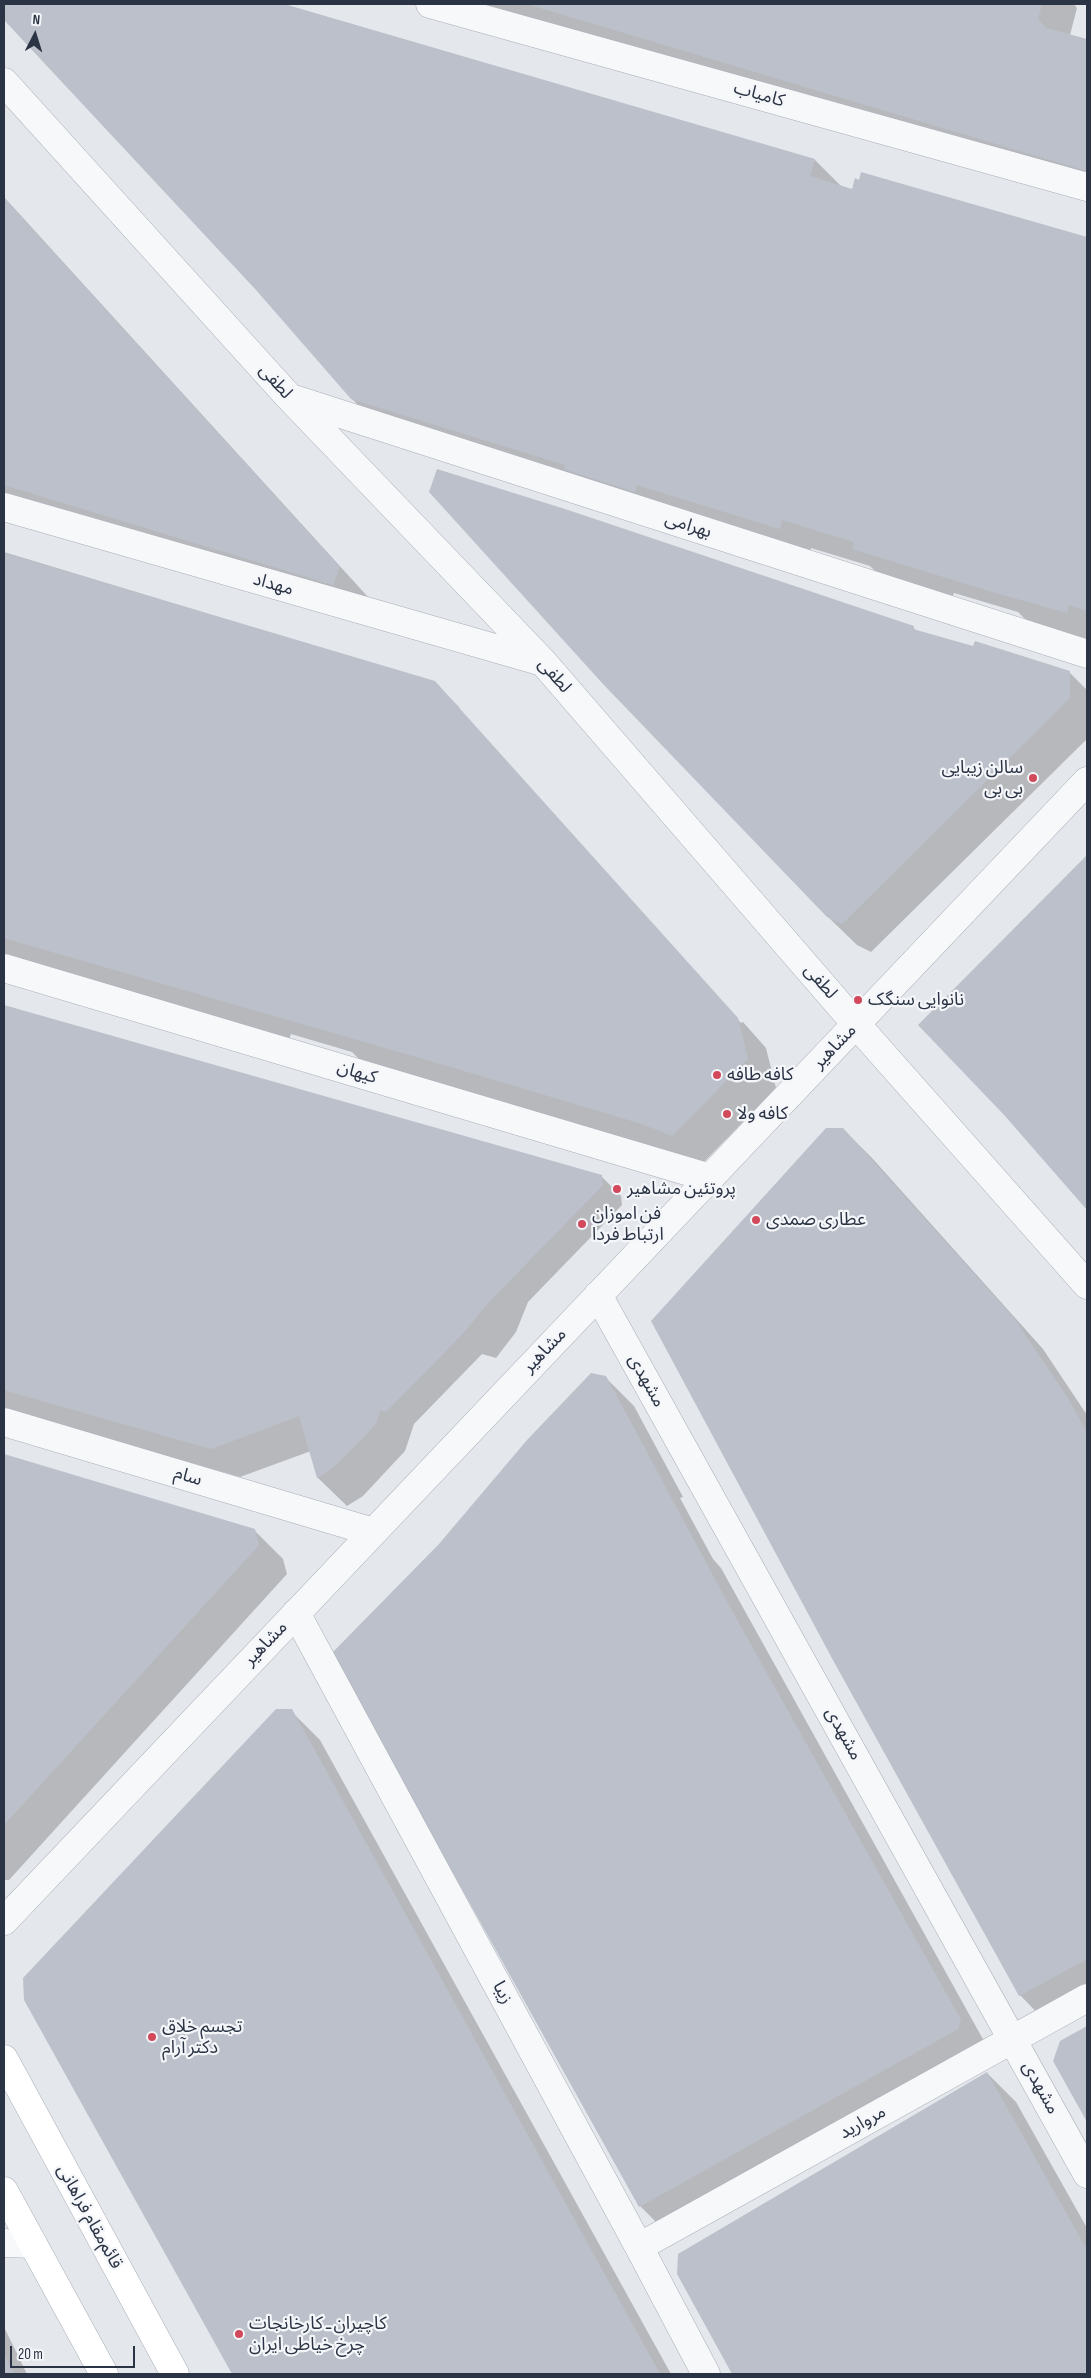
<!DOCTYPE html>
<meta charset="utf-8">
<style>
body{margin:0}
#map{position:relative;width:1091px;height:2378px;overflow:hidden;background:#e4e7ec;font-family:"Sofia Sans Condensed",sans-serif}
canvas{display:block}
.frame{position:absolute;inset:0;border:5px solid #2b3445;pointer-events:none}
.north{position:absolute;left:10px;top:10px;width:50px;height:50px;-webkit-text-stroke:4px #f4f6f9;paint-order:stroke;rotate:5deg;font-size:14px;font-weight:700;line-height:20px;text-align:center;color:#2b3445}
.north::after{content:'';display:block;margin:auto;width:18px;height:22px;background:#2b3445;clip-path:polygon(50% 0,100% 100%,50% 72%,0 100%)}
.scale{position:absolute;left:10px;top:2346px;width:125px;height:22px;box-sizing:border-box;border:2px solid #2b3445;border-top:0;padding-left:6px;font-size:15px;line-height:18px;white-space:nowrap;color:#2b3445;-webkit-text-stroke:4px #f4f6f9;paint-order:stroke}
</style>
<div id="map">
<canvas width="1091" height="2378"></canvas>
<div class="frame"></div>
<div class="north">N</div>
<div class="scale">20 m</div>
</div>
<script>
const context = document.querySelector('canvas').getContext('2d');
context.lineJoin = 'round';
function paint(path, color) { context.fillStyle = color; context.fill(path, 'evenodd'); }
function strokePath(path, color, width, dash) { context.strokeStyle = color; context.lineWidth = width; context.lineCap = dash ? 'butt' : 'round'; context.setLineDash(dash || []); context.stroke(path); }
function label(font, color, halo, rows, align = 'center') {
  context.font = font + ' "Sofia Sans Condensed","Noto Sans Arabic",sans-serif'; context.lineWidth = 4.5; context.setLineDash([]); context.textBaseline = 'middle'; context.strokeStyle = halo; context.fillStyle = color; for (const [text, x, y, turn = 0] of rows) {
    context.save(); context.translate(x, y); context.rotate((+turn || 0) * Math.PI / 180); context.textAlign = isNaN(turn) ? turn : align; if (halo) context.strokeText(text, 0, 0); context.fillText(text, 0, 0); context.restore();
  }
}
paint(new Path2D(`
 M4,4H283L815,160L842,187L853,191L859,182L862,173L1087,239V639L1027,621L1018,612L954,593L952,598L882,578L870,566L811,548L809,557L382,428L352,399L257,289L4,18Z
 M451,4H1074L1077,8L1070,35L1087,40V191Z
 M4,197L368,597L362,613L4,503Z
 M4,552L434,682L460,708H458L741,1023L743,1022L766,1048L776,1088L701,1165L361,1061L352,1052L291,1034L289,1040L4,956Z
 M913,627L917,632L1069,672L1087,690V739L871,952L857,945L827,916Z
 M1087,857V1209L1006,1115L1027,918Z
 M4,1006L601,1176L621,1196L622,1205L528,1302L516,1332L496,1358L482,1354L414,1424L405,1451L363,1496L347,1506L318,1478L311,1451L240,1477L4,1409Z
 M843,1129L872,1158L1043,1349L1087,1415V2003L1048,2024L1020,1995Z
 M605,1377L634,1406L683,1497L680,1498L713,1559L721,1568L989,2050L669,2235L640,2206L333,1655Z
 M4,1457L254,1530L283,1559L287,1574L9,1880H4Z
 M291,1711L320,1740L671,2374H233L103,2140Z
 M1087,2027V2120L1055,2061L1061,2042Z
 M987,2073L1016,2102L1087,2228V2374H733L678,2274Z
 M4,2327L27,2374H4Z`), '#0003');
paint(new Path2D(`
 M4,4H284L815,159L810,176L852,189L855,178L859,180L861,172L1087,237V611L1069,605L1067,613L996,593L852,549L854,542L782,520L780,529L637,485L635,492L564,469L565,465L351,399L256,290L4,20Z
 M527,4H1042L1038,19L1046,28L1087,39V171Z
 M4,198L340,567L333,585L4,485Z
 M437,469L565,509L881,615L914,626L913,629L973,646L975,641L1070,671V698L842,924L827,917L603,684L429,492Z
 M4,553L435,681L738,1018L748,1059L672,1136L642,1124L458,1069L4,938Z
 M1087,855V1210L1005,1116L918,1025Z
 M4,1005L602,1175L603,1185L488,1303L466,1330L446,1351L386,1412L380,1410L377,1422L364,1437L334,1467L317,1478L299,1416L211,1449L4,1390Z
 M826,1128H843L1014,1318L1069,1400L1087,1433V1959L1019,1996L834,1662L651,1321Z
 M591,1373L606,1376L731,1609L961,2020L958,2029L639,2207L331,1654L439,1544L527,1440Z
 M4,1454L255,1529L259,1545L4,1825Z
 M276,1709H292L660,2374H232L24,2000L23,1978Z
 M1087,2026V2122L1053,2061L1060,2041Z
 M987,2072L1087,2250V2374H732L677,2274L678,2254Z
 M4,2354L14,2374H4Z`), '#bbc0ca');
const street = new Path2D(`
 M430,4L1087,187
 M4,82L289,397L543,662L856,1024L1087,1285
 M291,398L1087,654
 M4,507L543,662
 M4,968L710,1178
 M598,1295L1087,2174
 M4,1422L373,1532
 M296,1613L639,2247L706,2374
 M4,1921L1087,781
 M4,2243L33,2244
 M639,2247L1087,1998`);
const secondary = new Path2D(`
 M4,2059L175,2374
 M4,2191L104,2374`);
strokePath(street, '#a9aeb7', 29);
strokePath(secondary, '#a9aeb7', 29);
strokePath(street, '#f7f8fa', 28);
strokePath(secondary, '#fff', 28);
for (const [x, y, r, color] of [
 [1033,778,5,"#d1495b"],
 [858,1000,5,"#d1495b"],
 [717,1075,5,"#d1495b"],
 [727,1114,5,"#d1495b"],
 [617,1189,5,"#d1495b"],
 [756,1220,5,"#d1495b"],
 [582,1224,5,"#d1495b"],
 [152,2037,5,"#d1495b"],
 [239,2334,5,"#d1495b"]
]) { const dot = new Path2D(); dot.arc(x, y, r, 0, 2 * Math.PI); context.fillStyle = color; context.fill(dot); strokePath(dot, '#f4f6f9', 2); }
label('18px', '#2b3445', '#f4f6f9', [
 ["کامیاب",759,95,16],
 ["لطفی",275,382,48],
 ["بهرامی",688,526,18],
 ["مهداد",273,585,16],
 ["لطفی",554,676,49],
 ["لطفی",820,982,49],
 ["مشاهیر",835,1047,-46],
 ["کیهان",357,1073,17],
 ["مشاهیر",545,1351,-46],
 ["مشهدی",646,1381,61],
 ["سام",188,1477,17],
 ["مشاهیر",266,1644,-46],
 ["مشهدی",843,1734,61],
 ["زیبا",502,1993,62],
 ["مشهدی",1040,2088,61],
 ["مروارید",863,2123,-29],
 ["قائم‌مقام فراهانی",89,2217,61]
]);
label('18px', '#2b3445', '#f4f6f9', [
 ["سالن زیبایی",1023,768,"right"],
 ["بی بی",1023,789,"right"],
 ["نانوایی سنگک",868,1000],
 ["کافه طافه",727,1075],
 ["کافه ولا",737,1114],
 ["پروتئین مشاهیر",627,1189],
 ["فن اموزان",592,1214],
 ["ارتباط فردا",592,1235],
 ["عطاری صمدی",766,1220],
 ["تجسم خلاق",162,2027],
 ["دکتر آرام",162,2048],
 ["کاچیران ـ کارخانجات",249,2324],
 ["چرخ خیاطی ایران",249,2345]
], 'left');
</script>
